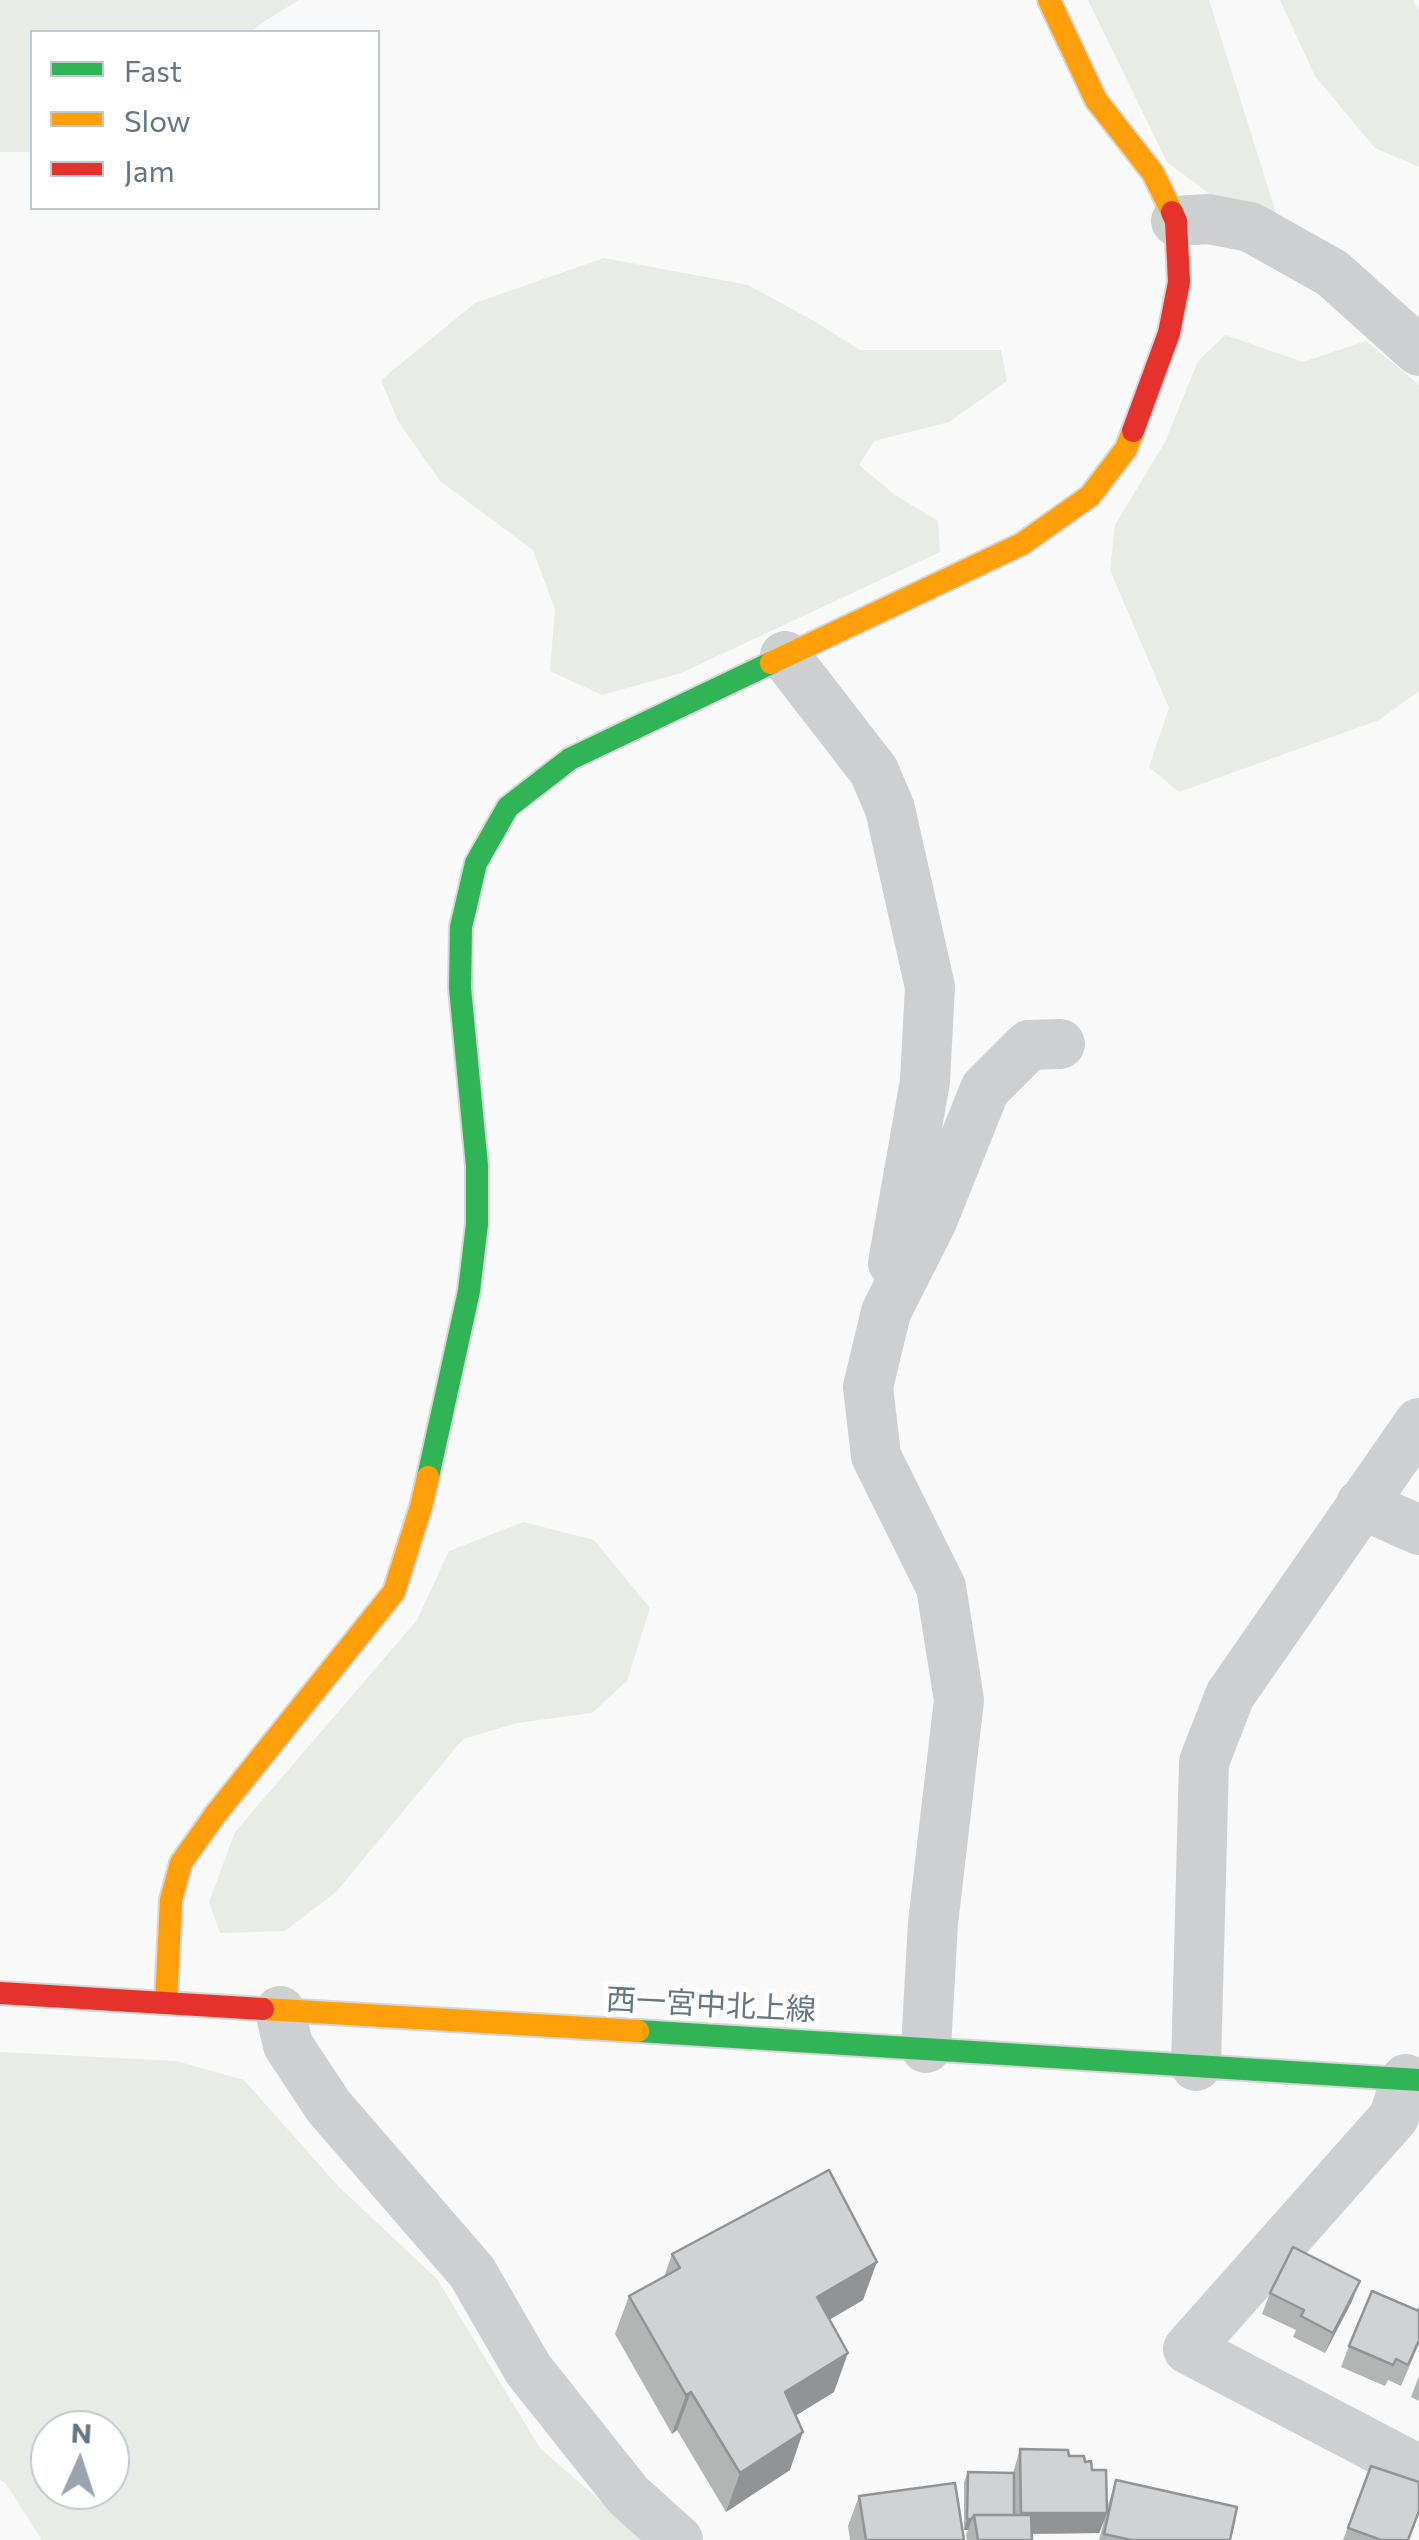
<!DOCTYPE html>
<meta charset="utf-8">
<style>
body{margin:0}
#map{position:relative;width:1419px;height:2540px;overflow:hidden;background:#f9f9f9;font-family:Commissioner,sans-serif}
canvas{display:block}
.legend{position:absolute;left:30px;top:30px;width:350px;height:180px;box-sizing:border-box;background:#fff;border:2px solid #c1c8cd;margin:0;padding:12px 18px;list-style:none;font-size:30px;color:#657683}
.legend li{display:flex;align-items:center;gap:20px;height:50px}
.legend b{width:50px;border:2px solid #c1c8cd}
.north{position:absolute;left:30px;top:2410px;width:100px;height:100px;box-sizing:border-box;background:#fff;border:2px solid #c1c8cd;border-radius:50%;rotate:3deg;font-size:28px;font-weight:700;line-height:40px;text-align:center;color:#657683}
.north::after{content:'';display:block;margin:auto;width:35px;height:45px;background:#99a4ac;clip-path:polygon(50% 0,100% 100%,50% 72%,0 100%)}
</style>
<div id="map">
<canvas width="1419" height="2540"></canvas>
<ul class="legend">
<li><b style="height:12px;background:#30b455"></b>Fast</li>
<li><b style="height:12px;background:#ff9f0a"></b>Slow</li>
<li><b style="height:12px;background:#e5322d"></b>Jam</li>
</ul>
<div class="north">N</div>
</div>
<script>
const context = document.querySelector('canvas').getContext('2d');
context.lineJoin = 'round';
function paint(path, color) { context.fillStyle = color; context.fill(path, 'evenodd'); }
function strokePath(path, color, width, dash) { context.strokeStyle = color; context.lineWidth = width; context.lineCap = dash ? 'butt' : 'round'; context.setLineDash(dash || []); context.stroke(path); }
function label(font, color, halo, rows, align = 'center') {
  context.font = font + ' Commissioner,"Noto Sans JP",sans-serif'; context.lineWidth = 10; context.setLineDash([]); context.textBaseline = 'middle'; context.strokeStyle = halo; context.fillStyle = color; for (const [text, x, y, turn = 0] of rows) {
    context.save(); context.translate(x, y); context.rotate((+turn || 0) * Math.PI / 180); context.textAlign = isNaN(turn) ? turn : align; if (halo) context.strokeText(text, 0, 0); context.fillText(text, 0, 0); context.restore();
  }
}
paint(new Path2D(`
 M0,0H299L260,24L252,32H32V152H0Z
 M1088,0H1209L1277,216L1228,208L1167,162Z
 M1280,0H1413L1419,11V167L1375,148L1315,76Z
 M604,258L748,285L814,321L860,350H1001L1007,381L949,422L874,441L859,465L895,495L938,521L940,552L681,673L602,695L550,671L555,609L533,550L440,481L398,421L381,380L475,303Z
 M1225,335L1303,362L1366,341L1419,385V691L1379,720L1179,792L1149,767L1169,708L1110,570L1115,525L1165,442L1198,361Z
 M523,1522L594,1540L650,1608L627,1681L592,1713L517,1723L463,1739L336,1892L285,1931L220,1933L209,1902L235,1832L417,1620L449,1551Z
 M0,2052L176,2061L244,2080L338,2186L437,2279L540,2448L645,2540H42L6,2484L0,2480ZM50,2430H110V2490H50Z`), '#e8ebe6');
const fast = new Path2D(`
 M428,1477L469,1291L477,1224V1166L460,988L461,927L476,863L508,807L570,759L771,663
 M638,2031L1419,2080`);
const slow = new Path2D(`
 M1049,0L1096,100L1153,173L1172,212
 M771,663L1022,544L1090,496L1126,449L1133,431
 M166,2003L171,1900L181,1863L215,1815L394,1592L421,1507L428,1477
 M263,2009L638,2031`);
const jam = new Path2D(`
 M1133,431L1169,333L1179,282L1176,221L1172,212
 M0,1993L263,2009`);
strokePath(fast, '#d5d6d7', 26);
strokePath(slow, '#d5d6d7', 26);
strokePath(jam, '#d5d6d7', 26);
strokePath(new Path2D(`
 M1176,221L1208,219L1250,227L1332,273L1419,351
 M785,656L874,771L890,809L930,987L925,1081L893,1263
 M1361,1504L1419,1530
 M280,2011L288,2045L329,2107L472,2272L528,2369L628,2495L678,2540
 M926,2048L933,1923L959,1700L941,1587L876,1456L868,1387L886,1312L932,1221L985,1089L1029,1045L1060,1044
 M1196,2066L1204,1762L1230,1695L1419,1423
 M1406,2079L1394,2117L1188,2349L1419,2470`), '#cecfd0', 50);
strokePath(fast, '#30b455', 22);
strokePath(slow, '#ff9f0a', 22);
strokePath(jam, '#e5322d', 22);
paint(new Path2D(`
 M672,2254L863,2300L829,2320L834,2392L796,2415L790,2470L726,2512L677,2430L672,2434L615,2334L629,2296L664,2277Z
 M1270,2293L1352,2301L1325,2353L1293,2337L1296,2330L1262,2314Z
 M1419,2305V2344L1401,2386L1388,2380L1385,2386L1341,2367L1349,2346L1417,2310Z
 M1419,2376V2401L1411,2397Z
 M1020,2449L1069,2456L1085,2462L1092,2470L1107,2508L1116,2480L1230,2540H1099L1104,2521L1099,2533L1032,2534V2540H967L966,2535L968,2530H964V2482L968,2472L1013,2473Z
 M1371,2466L1408,2540H1343Z
 M859,2496L964,2540H850L848,2526Z`), '#b3b5b5');
paint(new Path2D(`
 M877,2262L863,2300L803,2335L817,2297Z
 M1360,2281L1352,2301L1325,2353L1333,2333Z
 M848,2353L834,2392L771,2431L785,2392Z
 M691,2392L677,2430L672,2434L686,2395Z
 M803,2432L790,2470L726,2512L740,2473Z
 M1021,2513H1107L1099,2533L1013,2534Z
 M967,2519H972L968,2530H964Z`), '#929394');
const building = new Path2D(`
 M829,2170L877,2262L817,2297L848,2353L785,2392L803,2432L740,2473L691,2392L686,2395L629,2296L680,2268L672,2254Z
 M1293,2247L1360,2281L1333,2333L1301,2316L1304,2310L1270,2293Z
 M1372,2291L1419,2311V2340L1408,2365L1396,2359L1393,2365L1349,2346Z
 M1020,2449L1068,2450L1069,2456H1084L1085,2462L1091,2461L1092,2470H1106L1107,2513H1021Z
 M1371,2466L1419,2482V2511L1408,2540H1381L1348,2528Z
 M968,2472L1014,2473V2515H974L972,2519H967Z
 M1116,2480L1237,2507L1230,2540H1131L1104,2534Z
 M955,2483L964,2540H866L859,2496Z
 M974,2515H1031L1032,2540H978Z`);
paint(building, '#d0d2d3');
strokePath(building, '#929394', 2.5);
label('30px', '#657683', '#fff', [
 ["西一宮中北上線",711,2005,3]
]);
</script>
